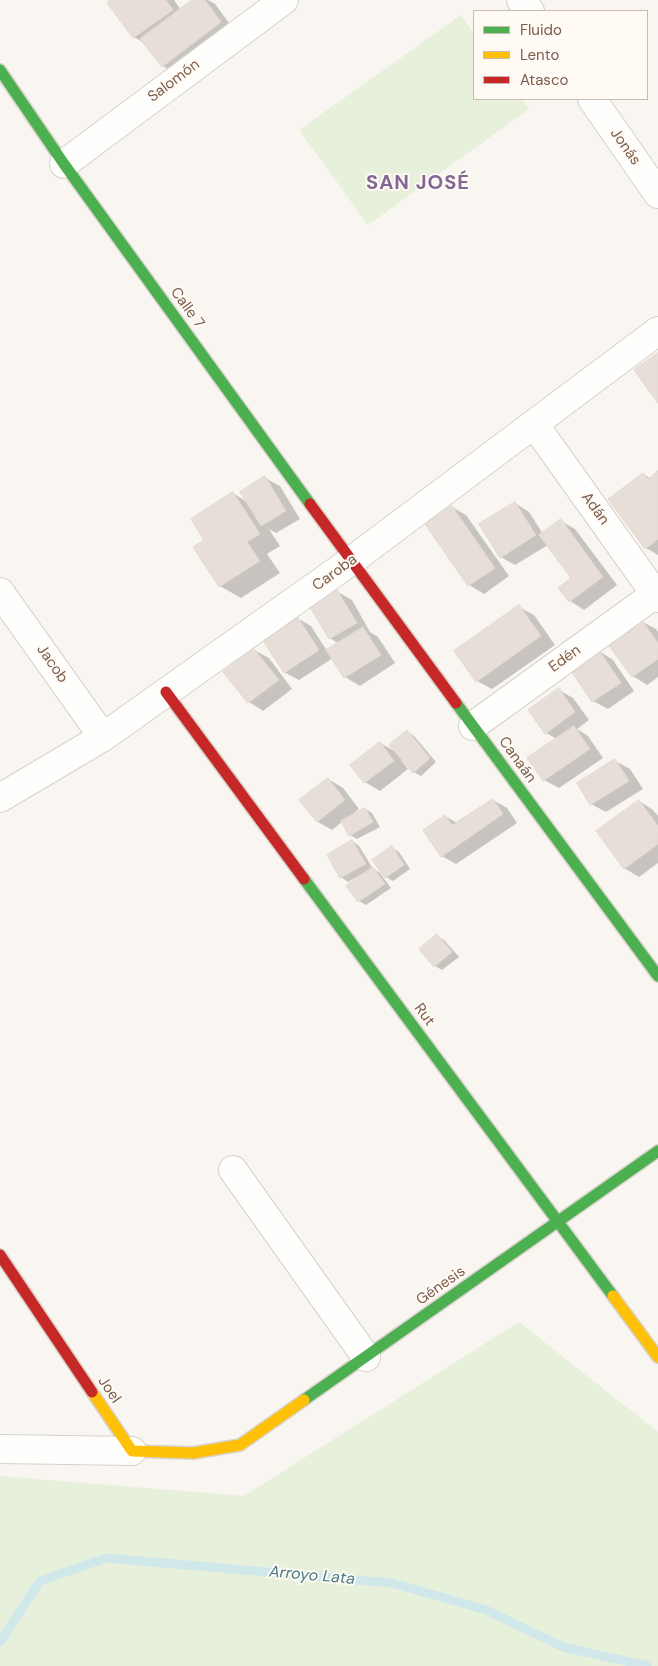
<!DOCTYPE html>
<meta charset="utf-8">
<style>
body{margin:0}
#map{position:relative;width:658px;height:1666px;overflow:hidden;background:#f9f5f0;font-family:"DM Sans",sans-serif}
canvas{display:block}
.legend{position:absolute;left:473px;top:10px;width:175px;height:90px;box-sizing:border-box;background:#fffaf3;border:1px solid #cabbb1;margin:0;padding:6px 9px;list-style:none;font-size:15px;color:#7a5c4d}
.legend li{display:flex;align-items:center;gap:10px;height:25px}
.legend b{width:25px;border:1px solid #cabbb1}
</style>
<div id="map">
<canvas width="658" height="1666"></canvas>
<ul class="legend">
<li><b style="height:6px;background:#4caf50"></b>Fluido</li>
<li><b style="height:6px;background:#ffc107"></b>Lento</li>
<li><b style="height:6px;background:#c62828"></b>Atasco</li>
</ul>
</div>
<script>
const context = document.querySelector('canvas').getContext('2d');
context.lineJoin = 'round';
function paint(path, color) { context.fillStyle = color; context.fill(path, 'evenodd'); }
function strokePath(path, color, width, dash) { context.strokeStyle = color; context.lineWidth = width; context.lineCap = dash ? 'butt' : 'round'; context.setLineDash(dash || []); context.stroke(path); }
function label(font, color, halo, rows, align = 'center') {
  context.font = font + ' "DM Sans",sans-serif'; context.lineWidth = 4; context.setLineDash([]); context.textBaseline = 'middle'; context.strokeStyle = halo; context.fillStyle = color; for (const [text, x, y, turn = 0] of rows) {
    context.save(); context.translate(x, y); context.rotate((+turn || 0) * Math.PI / 180); context.textAlign = isNaN(turn) ? turn : align; if (halo) context.strokeText(text, 0, 0); context.fillText(text, 0, 0); context.restore();
  }
}
paint(new Path2D(`
 M461,15L474,34V99H522L529,109L368,225L299,130Z
 M519,1322L658,1432V1666H0V1476L244,1496Z`), '#e7f0db');
paint(new Path2D(`
 M113,0H174L181,10L194,0H208L215,4L235,31L177,75L163,66L146,44L134,37Z
 M658,473V555L646,548L643,474L650,478Z
 M265,478L280,486L300,519L276,533L269,529L280,546L267,554L280,573L241,598L220,586L206,540L233,493L247,502Z
 M515,503L529,512L543,534L561,521L575,529L617,585L584,610L570,601L573,578L548,545L515,565L501,557Z
 M452,507L466,515L509,576L484,594L469,585L426,525Z
 M338,592L352,600L370,632L378,637L395,663L360,686L345,677L333,658L299,680L284,672L297,618L311,626L327,651L339,644L330,638Z
 M519,607L534,615L555,645L492,689L477,681Z
 M641,621L656,629L658,632V677L647,685L633,676Z
 M254,650L269,658L292,689L263,711L249,702Z
 M599,651L613,660L634,691L608,709L593,701Z
 M559,690L573,698L589,720L577,729L588,736L603,758L559,788L544,780L557,739L546,733Z
 M407,732L414,736L436,762L421,776L414,772L403,759L401,760L408,769L380,791L365,782L352,765L380,743L398,753Z
 M615,761L630,769L643,789L606,812L591,804Z
 M328,779L343,788L359,809L352,815L353,816L365,809L372,813L380,827L357,839L350,835L343,821L332,830L318,822L301,801Z
 M493,800L507,808L517,823L456,864L442,856L445,816L457,823Z
 M639,801L653,810L658,816V863L639,877L624,868Z
 M352,841L359,846L373,869L380,873L391,888L366,905L359,901L365,874L364,873L348,882L341,877L329,855Z
 M392,848L399,852L410,869L393,881L386,877Z
 M437,936L444,940L459,957L442,970L435,966L421,950Z`), '#0003');
strokePath(new Path2D(`
 M0,1642L40,1581L106,1558L392,1583L486,1610L563,1647L647,1666`), '#d0e8ea', 9);
const building = new Path2D(`
 M111,0H166L173,10L133,38L107,3Z
 M192,0H205L221,22L162,67L140,39Z
 M658,353V403L634,370Z
 M658,471V539L645,549L608,499L643,473L648,479Z
 M265,476L286,511L261,526L240,492Z
 M233,492L260,534L247,542L260,561L219,587L193,547L204,540L191,519Z
 M515,502L536,535L500,558L479,524Z
 M452,506L495,568L468,586L425,524Z
 M561,519L603,577L569,602L558,588L571,578L539,535Z
 M337,590L357,623L329,639L310,607Z
 M519,605L541,636L476,682L454,651Z
 M297,616L319,650L284,673L262,639Z
 M641,619L658,643V659L632,677L607,643Z
 M363,627L381,655L344,678L326,650Z
 M254,649L279,680L248,703L223,672Z
 M599,650L621,683L592,702L570,669Z
 M559,688L575,712L545,734L528,710Z
 M574,726L590,749L543,781L527,758Z
 M407,730L430,758L413,773L389,745Z
 M380,742L394,761L364,783L350,765Z
 M615,759L629,781L590,805L577,783Z
 M328,778L345,800L317,822L299,800Z
 M493,799L503,814L441,857L423,830L445,815L452,825Z
 M639,800L658,826V844L624,869L596,831Z
 M365,808L373,822L349,836L341,821Z
 M352,840L366,864L340,878L327,855Z
 M392,846L404,865L385,878L372,860Z
 M373,867L385,884L358,902L346,886Z
 M437,934L452,952L434,967L419,949Z`);
paint(building, '#e6ded7');
strokePath(building, '#e2d8d2', 1);
const street = new Path2D(`
 M521,0L530,11
 M592,99L658,194
 M64,164L284,0
 M534,424L658,598
 M0,592L103,737
 M473,726L658,592
 M0,798L103,737L351,561L658,331
 M233,1170L366,1357
 M0,1449L132,1451`);
const fast = new Path2D(`
 M0,70L64,164L310,504
 M456,703L658,976
 M304,879L613,1296
 M304,1400L658,1151`);
const slow = new Path2D(`
 M613,1296L658,1357
 M92,1392L132,1451L193,1453L240,1445L304,1400`);
const jam = new Path2D(`
 M310,504L456,703
 M166,692L304,879
 M0,1255L92,1392`);
strokePath(street, '#d7d1cb', 30);
strokePath(fast, '#d9d2cb', 14);
strokePath(slow, '#d9d2cb', 14);
strokePath(jam, '#d9d2cb', 14);
strokePath(street, '#fefefd', 28);
strokePath(fast, '#4caf50', 11);
strokePath(slow, '#ffc107', 11);
strokePath(jam, '#c62828', 11);
label('15px', '#7a5c4d', '#fffaf3', [
 ["Salomón",174,81,-37],
 ["Jonás",625,147,55],
 ["Calle 7",187,308,54],
 ["Adán",595,509,54],
 ["Caroba",335,573,-36],
 ["Edén",565,659,-36],
 ["Jacob",52,664,55],
 ["Canaán",517,760,54],
 ["Rut",424,1015,54],
 ["Génesis",441,1286,-35],
 ["Joel",109,1390,56]
]);
label('italic 16px', '#437c86', '#fffaf3', [
 ["Arroyo Lata",312,1576,5]
]);
context.letterSpacing = '1px';
label('bold 20px', '#846695', '#fffaf3', [
 ["SAN JOSÉ",418,184]
]);
context.letterSpacing = '0px';
</script>
